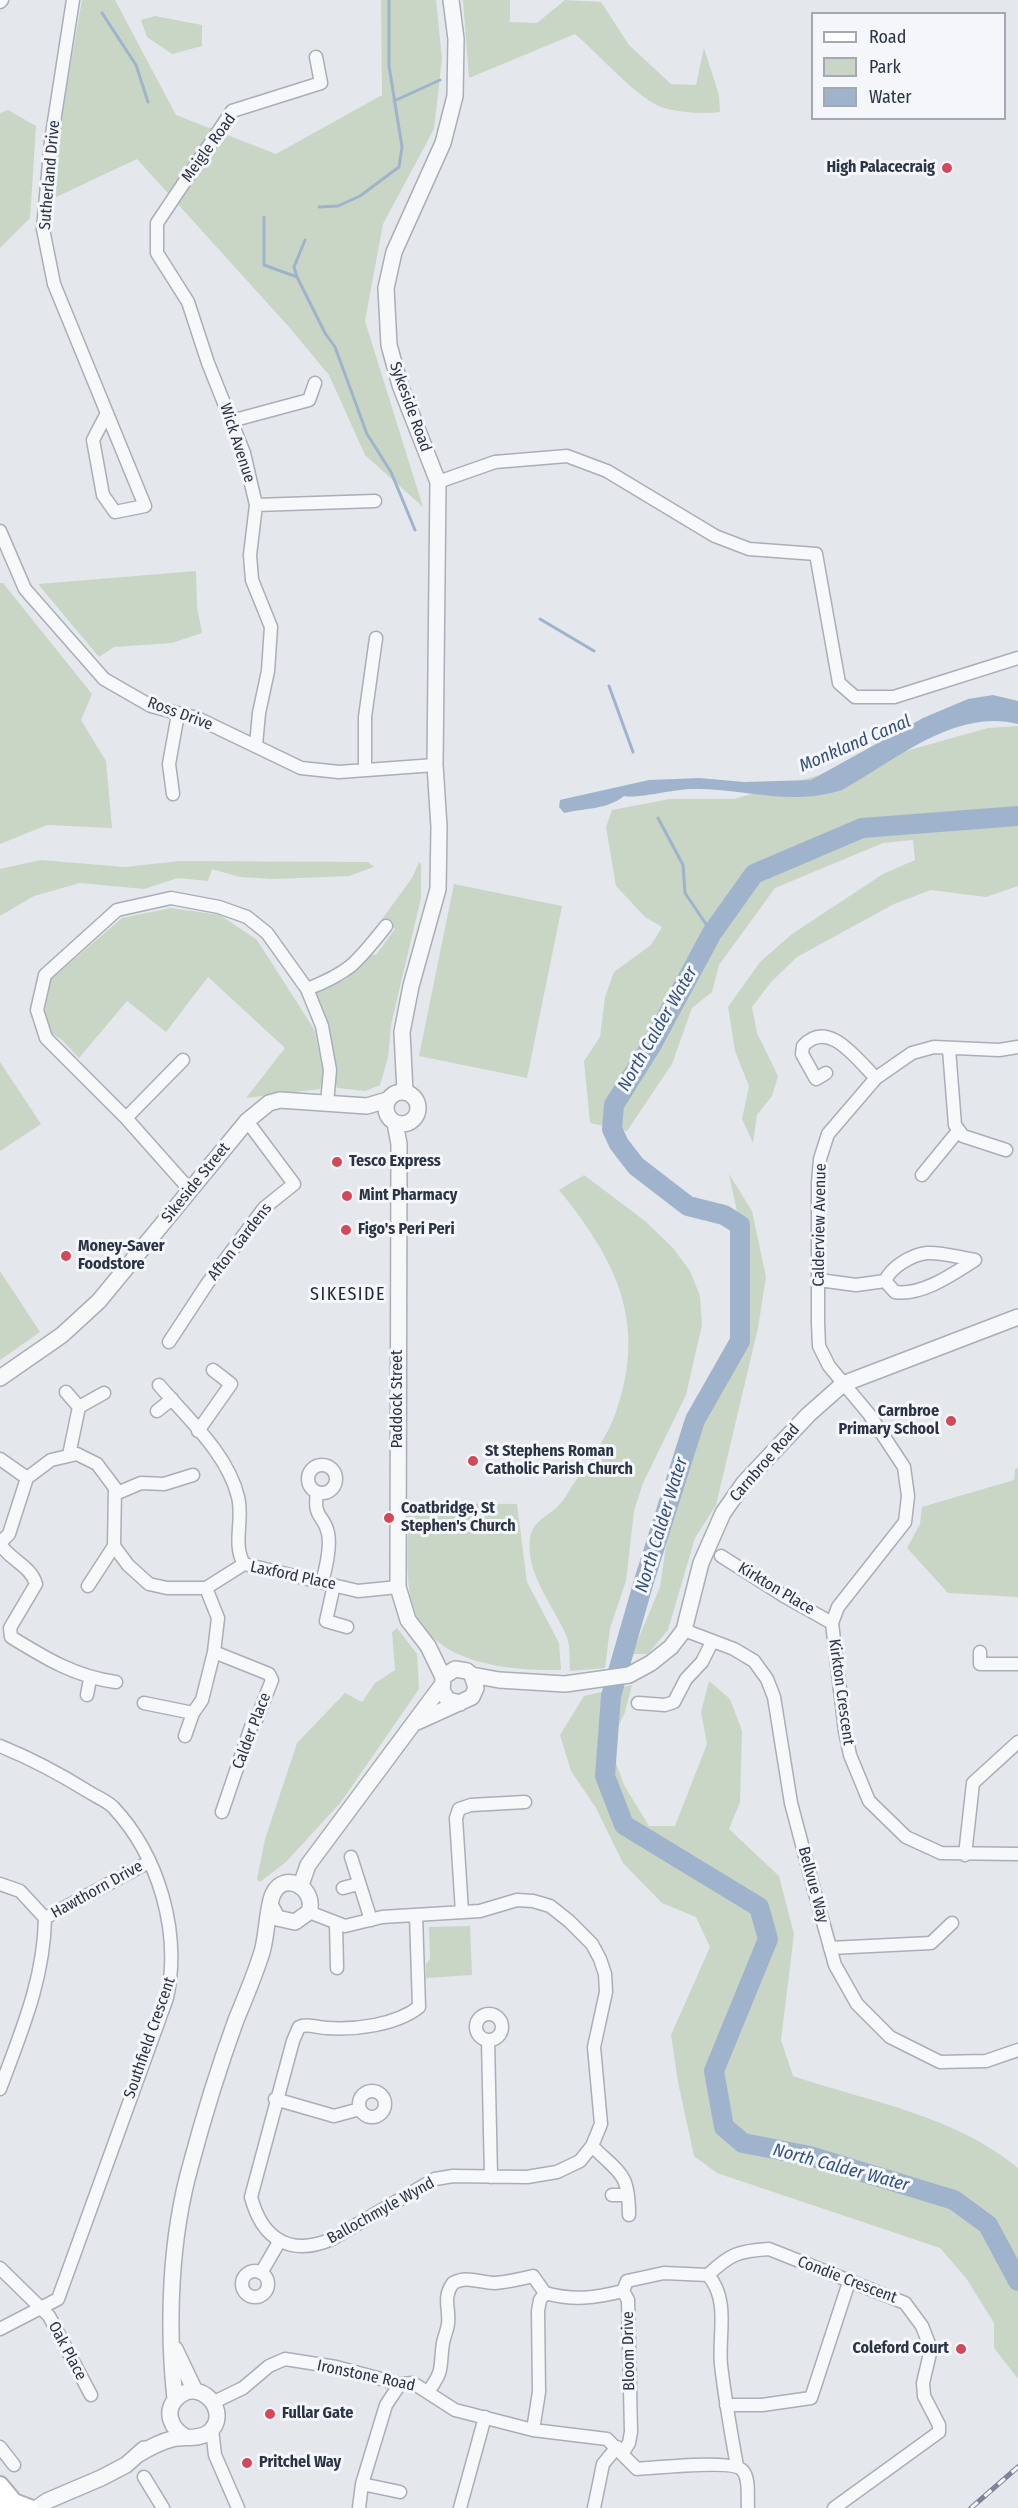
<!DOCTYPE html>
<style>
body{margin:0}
#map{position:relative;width:1018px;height:2508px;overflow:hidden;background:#e4e7ec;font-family:"Fira Sans Condensed",sans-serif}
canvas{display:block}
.legend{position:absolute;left:811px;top:12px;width:195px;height:108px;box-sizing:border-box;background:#f4f6f9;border:2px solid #a4a8b1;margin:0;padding:8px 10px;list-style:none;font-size:18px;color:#2b3445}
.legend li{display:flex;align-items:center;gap:12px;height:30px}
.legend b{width:30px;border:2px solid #a4a8b1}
</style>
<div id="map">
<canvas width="1018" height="2508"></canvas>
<ul class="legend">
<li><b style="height:8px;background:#fff"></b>Road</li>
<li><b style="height:16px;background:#c9d6c5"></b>Park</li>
<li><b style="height:16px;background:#9fb4cc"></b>Water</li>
</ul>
</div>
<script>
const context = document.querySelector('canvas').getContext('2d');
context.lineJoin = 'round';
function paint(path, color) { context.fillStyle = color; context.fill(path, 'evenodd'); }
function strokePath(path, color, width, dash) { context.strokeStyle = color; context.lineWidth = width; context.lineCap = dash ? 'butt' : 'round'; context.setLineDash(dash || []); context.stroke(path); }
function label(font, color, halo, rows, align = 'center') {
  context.font = font + ' "Fira Sans Condensed",sans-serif'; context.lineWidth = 6; context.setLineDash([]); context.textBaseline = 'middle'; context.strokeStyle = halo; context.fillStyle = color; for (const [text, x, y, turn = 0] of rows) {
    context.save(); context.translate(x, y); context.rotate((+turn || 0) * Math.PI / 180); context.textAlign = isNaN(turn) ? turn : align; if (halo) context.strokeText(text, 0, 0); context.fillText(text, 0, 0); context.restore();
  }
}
paint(new Path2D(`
 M82,0H115L176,115L276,154L382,95L381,0H436L442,59L434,129L383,224L365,321L423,507L365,455L329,375L289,327L137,159L54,198L63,107Z
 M463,0H510V22L537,23L565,0L601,2L629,45L671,84L696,85L704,48L719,95L720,112C702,114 682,113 664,108C639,101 597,52 575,34L469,78Z
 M155,16L202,25V46L172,54L147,37L141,20Z
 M8,110L36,126L30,218L0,248V113Z
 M196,571L197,607L202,633L172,643L114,647L99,657L38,584Z
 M0,583H3L92,694L81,720L106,761L112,828L47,825L0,844Z
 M1018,726V886L986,897L931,890L894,904L797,957L771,982L752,1007L757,1033L778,1076L772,1096L757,1115L753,1143L742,1119L749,1086L735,1051L728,1007L760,962L792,934L883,874L915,860L913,840L883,843L775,888L719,965L712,992L692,1008L672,1064L627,1131L590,1123L584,1061L600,1037L605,997L614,972L651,945L662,927L645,917L616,886L606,827L612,810L670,799H734L988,728Z
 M41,860L125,867L180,861L368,862L374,867L349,876L273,879L240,877L212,869L208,881L178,878L144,889L80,883L34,896L0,916V869Z
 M419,862L421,864V898L391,1025L388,1058L380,1085L365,1091L337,1088L313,998L315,991L347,979L369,954L376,955L395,929L382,919L412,878Z
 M454,884L562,906L527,1078L419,1056Z
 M171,908L220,915L257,940L314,1029L324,1073L320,1089L246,1098L285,1048L208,977L166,1032L127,1001L79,1058L61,1039L51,1033L45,1011L51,979L122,918Z
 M0,1062L41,1124L0,1151Z
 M729,1174L752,1211L766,1277L758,1328L716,1505L695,1538L668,1630L648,1654H632L660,1587L668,1532L694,1435L736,1360L744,1289V1245Z
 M584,1175L645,1221L673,1248L690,1271L700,1296L702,1325L686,1395L643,1483L634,1511L626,1581L610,1628L605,1668L570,1671C569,1660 571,1645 566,1635C553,1605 525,1573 530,1538C533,1520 548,1517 559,1505C564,1500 568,1493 572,1486C588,1463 607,1438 616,1412C648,1321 615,1259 559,1190Z
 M0,1271L40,1332L0,1360Z
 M1018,1468V1597L948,1593L907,1548L920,1524L922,1507L1014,1480L1015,1469Z
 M408,1503L517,1504L527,1582L559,1643L561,1670C505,1671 422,1663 410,1595C405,1565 409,1532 408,1503Z
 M397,1628L417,1654L419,1689L341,1802L286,1862L260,1882L257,1879L265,1839L297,1743L345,1693L362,1702L375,1683L395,1670L392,1632Z
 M709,1681L730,1699L742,1731L740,1802L729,1829L779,1876L794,1934L781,2040L793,2076C870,2102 954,2115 1018,2168V2379L994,2348V2323L966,2278L940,2248L717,2173L694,2156L678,2082L671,2035L710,1947L696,1917L662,1903L623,1863L596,1808L571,1771L560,1735L584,1696L632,1685L625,1712L614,1736L615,1760L624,1785L649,1826H675L707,1744L701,1712Z
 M470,1926L472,1975L426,1978V1964L430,1959L429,1927Z`), '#c9d6c5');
paint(new Path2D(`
 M993,695L1018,701V724C954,708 895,761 842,790C788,807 745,788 692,789C674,789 638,799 624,796C607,810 584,808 564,813L559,807L560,800L564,799L649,780L700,778L744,782L811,780L923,718L968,699Z`), '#9fb4cc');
strokePath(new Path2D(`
 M102,13L136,65L148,102
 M394,101L440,80
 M319,207L338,206L360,196L399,167L402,147L389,66V0
 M264,217V265L297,277L325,333L335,347L367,434L391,472L415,530
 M297,277L294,267L305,240
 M540,619L594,651
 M609,686L633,752
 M658,818L683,865L685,893L712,933`), '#9fb4cc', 3);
strokePath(new Path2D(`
 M1018,816L862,828L754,874L712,933L651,1046L614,1105L612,1129L619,1144L636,1166L688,1206L724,1215L740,1225V1341L695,1420L644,1581L611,1696L605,1776L624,1825L759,1907L768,1939L714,2071L724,2127L743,2143L810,2156L954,2200L988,2225L1018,2281`), '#9fb4cc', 20);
const minor = new Path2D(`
 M73,0L51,141L43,229L54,284L145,506L115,512L103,495L93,440L107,413
 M0,2L2,0
 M231,421L309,400L315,383
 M438,482L495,462L567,456L607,471L715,536L749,549L816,554L839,683L855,697H894L1018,658
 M256,505L375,501
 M0,531L25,589L104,679L151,706L197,718L301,768L339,772L435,765
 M256,745L259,713L268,671L271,627L252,580L250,555L256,505L244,453L208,363L188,302L157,253V223L232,111L321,83L316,57
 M365,768V717L376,638
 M173,794L169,764L178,714
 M307,989C351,972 357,962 386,926
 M1018,1047L999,1050L934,1047L912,1053L876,1078L828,1134L820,1159L818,1183V1323L819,1346L829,1366L869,1414L904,1467L908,1496L905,1522L838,1607L832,1623L845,1731L850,1755L869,1801L906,1837L941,1853L1018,1854
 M949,1049L955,1125L963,1136L1006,1150
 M826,1073L816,1079L802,1054L803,1046C829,1018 857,1060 876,1078
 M126,1118L183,1060
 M922,1175L958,1131
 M190,1190L126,1118L46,1038L37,1010L45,975L117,910L171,898L219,907L247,917L267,933L307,989L322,1026L330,1070L327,1103
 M819,1280L856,1285L885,1281C891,1267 911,1255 927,1253C942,1252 961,1258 975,1260C953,1274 922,1296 895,1292L885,1281
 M169,1342L207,1284L264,1208L294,1184L247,1121
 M159,1385C187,1418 228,1454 238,1497C244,1520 232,1544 244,1564
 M66,1392L79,1407
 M157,1411L172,1399
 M198,1431L231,1384L213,1370
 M69,1455L79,1407L104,1393
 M0,1459L27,1478
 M308 1479a14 14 0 1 1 28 0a14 14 0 1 1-28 0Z
 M317,1492C313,1520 324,1514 328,1533C331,1548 326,1568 322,1582
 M115,1494L141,1483L164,1484L193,1475
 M0,1543L9,1534L27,1478L51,1460L77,1454L97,1464L115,1488L114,1546L128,1565L149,1584L167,1588H206
 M0,1544C10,1560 31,1566 36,1584L10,1628L11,1637C45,1658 76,1677 116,1682
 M721,1556L784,1596L832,1623
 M334,1585L326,1621L347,1627
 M88,1586L114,1546
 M684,1630L734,1649L754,1661L767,1679L774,1697L791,1803L814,1890L835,1965L857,2004L890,2037L940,2062L986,2061L1018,2050
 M214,1652L269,1674L272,1680L257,1718L251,1727L222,1812
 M980,1652V1664H1018
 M87,1695L90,1679
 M144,1703L193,1713
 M638,1703L665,1705L674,1702L686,1679L702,1662L712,1642
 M185,1736L193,1713L202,1700L214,1652L218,1618L206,1588L244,1564L358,1591L398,1587
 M0,1746C32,1759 60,1774 89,1792C97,1797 107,1801 113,1807C159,1856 181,1932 167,1998L58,2299L0,2329
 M965,1855L973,1783L1018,1742
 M351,1857L371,1920
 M0,1884L20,1891L45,1918C44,1980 21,2032 0,2089
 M343,1888L358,1884
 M309,1912L345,1926L382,1917L480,1911L517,1900L533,1901L550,1906L569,1921L592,1944L600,1959L605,1974L606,1992L594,2047L601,2124L592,2146L580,2161L557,2172L527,2177L453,2176L435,2179L332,2239C290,2257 262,2239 251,2197L293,2041L299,2027C307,2023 318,2028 327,2028C356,2030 396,2025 419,2007L416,1915
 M462,1912L456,1818L459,1809L471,1805L525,1802
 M45,1918L149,1862
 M336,1924L337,1968
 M830,1948L931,1943L952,1923
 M476 2027a13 13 0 1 1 26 0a13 13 0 1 1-26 0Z
 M488,2040L491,2177
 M359 2104a13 13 0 1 1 26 0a13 13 0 1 1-26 0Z
 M275,2099L334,2116L360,2109
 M592,2146C620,2174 629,2172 629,2215
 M612,2195H628
 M0,2268L49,2316L91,2395
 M242 2284a13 13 0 1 1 26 0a13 13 0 1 1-26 0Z
 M261,2273L279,2242
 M708,2275C730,2254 738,2251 769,2249L905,2303L922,2326L931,2349L923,2383L924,2396L939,2425V2432L834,2508
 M623,2291L627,2281L664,2273L708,2275C730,2300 718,2336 721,2365C725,2399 731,2433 737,2466
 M545,2293C574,2301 595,2298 623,2291
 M428,2392C445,2368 439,2369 443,2343C444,2337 447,2331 448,2324C450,2308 442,2298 453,2283C467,2275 480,2283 495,2283C508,2282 521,2279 533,2276L545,2293
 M214,2402L243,2388L269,2366L285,2359L336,2367L400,2384L413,2383L455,2410L533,2430L607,2439L637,2469C654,2468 735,2459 743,2471C750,2479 747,2498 748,2508
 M726,2405H762L811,2398L849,2282
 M212,2429L215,2455L238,2508
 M533,2430L539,2392L538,2311L540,2300L545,2293
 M0,2447L14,2465
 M622,2454L629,2443L631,2432L628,2300L623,2291
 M144,2477L163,2508
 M362,2484L386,2405L400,2384
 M359,2508L362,2484L400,2492
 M460,2508L485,2417
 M594,2508L603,2464L617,2447`);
const tertiary = new Path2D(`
 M386 1108a16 16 0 1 1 32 0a16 16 0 1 1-32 0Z
 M405,1092L402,1032L411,986L438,889L439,827L435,765L438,482L400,385L389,345L386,288L394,252L443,143L455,96L456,39L451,0
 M395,1123L399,1144L398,1587L408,1620L428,1646L443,1677
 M0,1378L62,1335L99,1301L247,1121L269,1103L280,1100L367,1106L387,1100
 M460,1703L448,1700L442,1691L443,1677L455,1669L467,1671L472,1675L499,1680L565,1684L629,1675L651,1663L671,1647L684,1630L701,1563L723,1513L744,1483L808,1415L843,1384L1018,1317
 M417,1722L472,1697L476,1688L472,1675
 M301,1885L308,1865L442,1685
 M175,2349L195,2391
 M175,2399C167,2323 170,2238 191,2164C204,2115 219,2067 236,2020C245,1998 255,1975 262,1952C267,1936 267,1907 273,1894C284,1870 317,1888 309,1912L295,1922L277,1918L271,1906
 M139,2454C149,2448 160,2442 172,2439C184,2436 198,2440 208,2433C234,2413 198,2374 176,2399C164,2412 171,2429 186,2437
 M37,2508L47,2501L101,2478L126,2465L144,2449`);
const secondary = new Path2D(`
 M0,2485L14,2502
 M0,2505L14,2502L30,2508`);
strokePath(minor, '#a9aeb7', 15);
strokePath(tertiary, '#a9aeb7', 18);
strokePath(secondary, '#a9aeb7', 20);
strokePath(minor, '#f7f8fa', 12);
strokePath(tertiary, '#f7f8fa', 15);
strokePath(secondary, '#fff', 16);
const rail = new Path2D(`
 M971,2508L1018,2467`);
strokePath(rail, '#7d8696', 5);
strokePath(rail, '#f4f6f9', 3, [9]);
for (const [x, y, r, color] of [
 [947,168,6,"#d1495b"],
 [337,1162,6,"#d1495b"],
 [347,1196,6,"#d1495b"],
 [346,1230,6,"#d1495b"],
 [66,1256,6,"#d1495b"],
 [951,1421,6,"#d1495b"],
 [473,1461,6,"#d1495b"],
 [389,1518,6,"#d1495b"],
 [961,2349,6,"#d1495b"],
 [270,2414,6,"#d1495b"],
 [247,2463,6,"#d1495b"]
]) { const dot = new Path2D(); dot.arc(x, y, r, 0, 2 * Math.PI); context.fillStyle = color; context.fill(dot); strokePath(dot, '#f4f6f9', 2); }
label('16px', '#2b3445', '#f4f6f9', [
 ["Meigle Road",209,148,-54],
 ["Sutherland Drive",50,175,-85],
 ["Sykeside Road",410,407,70],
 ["Wick Avenue",237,443,72],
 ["Ross Drive",180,714,20],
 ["Sikeside Street",196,1183,-51],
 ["Calderview Avenue",820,1225,-89],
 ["Afton Gardens",240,1242,-52],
 ["Paddock Street",398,1399,-90],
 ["Carnbroe Road",765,1463,-49],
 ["Laxford Place",293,1576,12],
 ["Kirkton Place",776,1589,31],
 ["Kirkton Crescent",841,1692,82],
 ["Calder Place",252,1731,-69],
 ["Bellvue Way",813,1885,75],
 ["Hawthorn Drive",97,1890,-29],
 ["Southfield Crescent",150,2038,-71],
 ["Ballochmyle Wynd",381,2211,-29],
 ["Condie Crescent",847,2280,21],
 ["Oak Place",67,2351,62],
 ["Bloom Drive",629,2351,-91],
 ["Ironstone Road",366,2376,12]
]);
label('bold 16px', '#2b3445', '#f4f6f9', [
 ["High Palacecraig",935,168,"right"],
 ["Tesco Express",349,1162],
 ["Mint Pharmacy",359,1196],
 ["Figo's Peri Peri",358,1230],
 ["Money-Saver",78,1247],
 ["Foodstore",78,1265],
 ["Carnbroe",939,1412,"right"],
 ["Primary School",939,1430,"right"],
 ["St Stephens Roman",485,1452],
 ["Catholic Parish Church",485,1470],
 ["Coatbridge, St",401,1509],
 ["Stephen's Church",401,1527],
 ["Coleford Court",949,2349,"right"],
 ["Fullar Gate",282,2414],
 ["Pritchel Way",259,2463]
], 'left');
label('italic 18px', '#34527a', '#f4f6f9', [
 ["Monkland Canal",855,744,-23],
 ["North Calder Water",658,1029,-60],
 ["North Calder Water",662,1525,-73],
 ["North Calder Water",841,2168,15]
]);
context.letterSpacing = '1.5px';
label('18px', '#1d2536', '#f4f6f9', [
 ["SIKESIDE",348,1295]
]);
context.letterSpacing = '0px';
</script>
